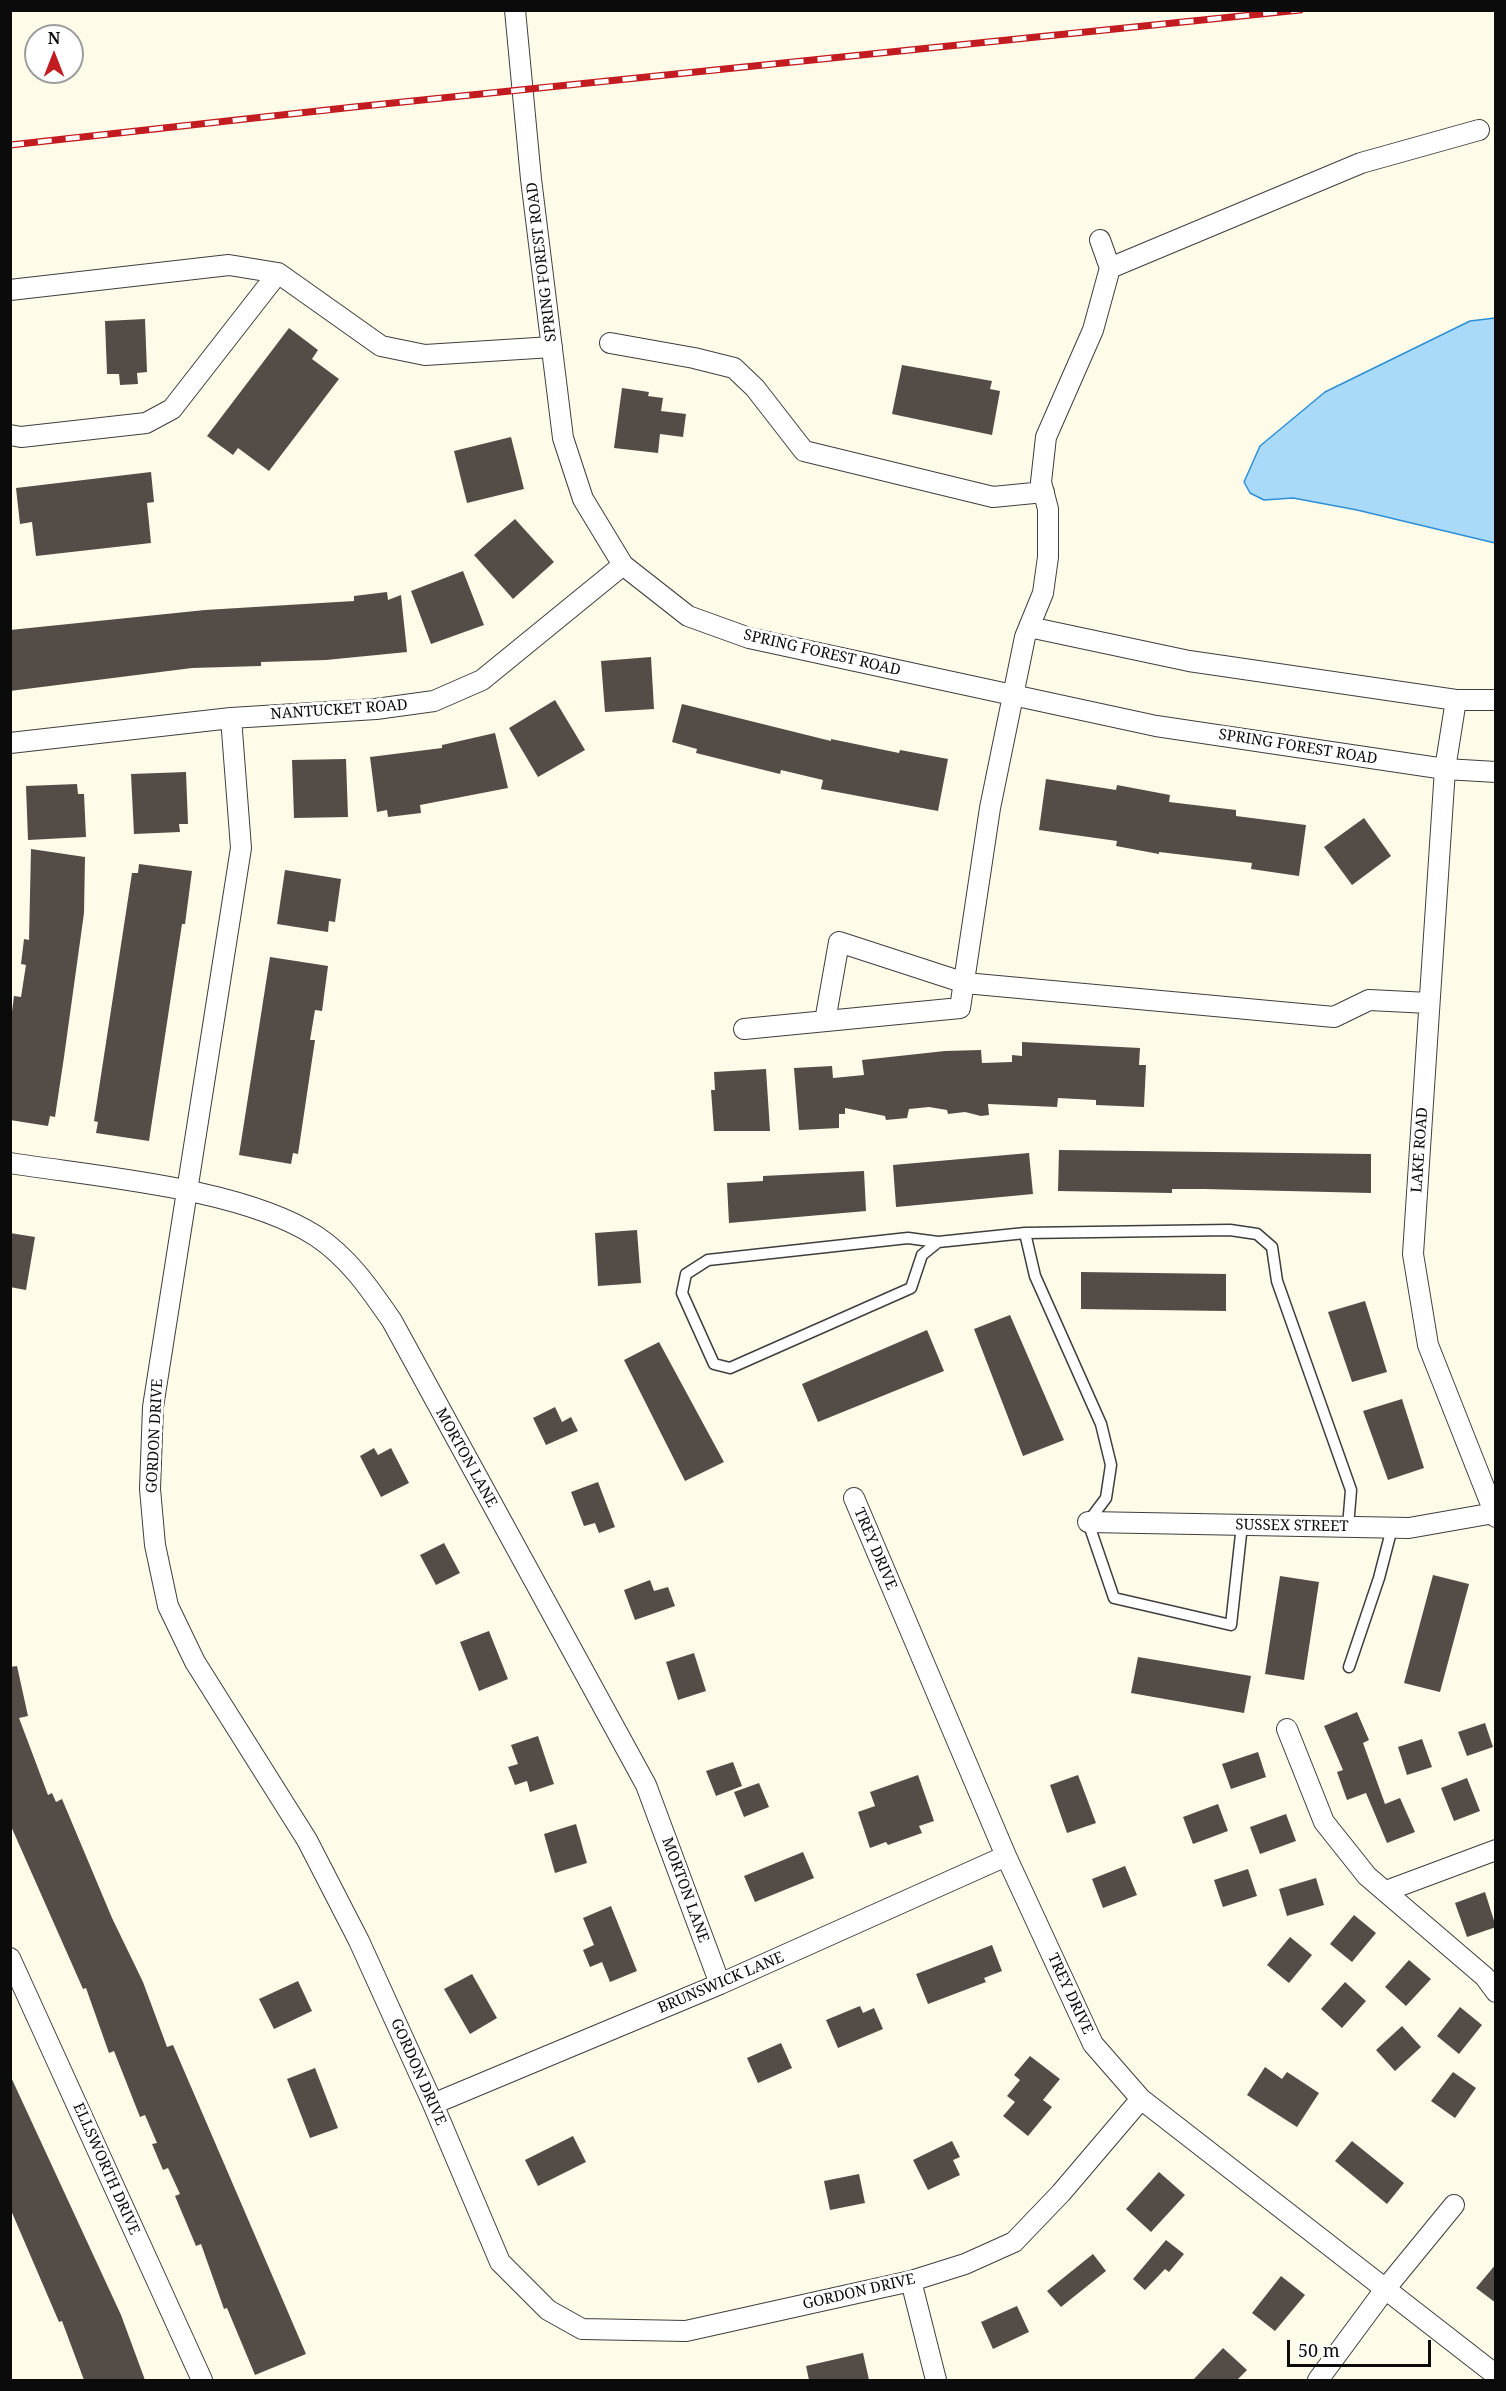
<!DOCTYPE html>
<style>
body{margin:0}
#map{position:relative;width:1506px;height:2391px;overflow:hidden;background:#fffbe9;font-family:"Noto Serif",serif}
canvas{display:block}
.frame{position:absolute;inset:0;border:12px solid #0b0b0b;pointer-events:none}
.north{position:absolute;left:24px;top:24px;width:60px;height:60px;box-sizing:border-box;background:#fff;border:2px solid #9d9d9d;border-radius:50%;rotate:0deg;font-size:16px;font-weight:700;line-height:24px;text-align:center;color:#0b0b0b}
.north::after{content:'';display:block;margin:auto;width:21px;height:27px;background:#c21b20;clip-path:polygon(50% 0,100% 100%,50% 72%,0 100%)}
.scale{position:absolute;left:1287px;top:2340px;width:144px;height:27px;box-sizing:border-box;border:3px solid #0b0b0b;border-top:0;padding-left:8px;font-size:18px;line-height:21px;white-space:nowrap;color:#0b0b0b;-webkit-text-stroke:4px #fff;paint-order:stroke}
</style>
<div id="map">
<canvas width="1506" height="2391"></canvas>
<div class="frame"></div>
<div class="north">N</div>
<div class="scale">50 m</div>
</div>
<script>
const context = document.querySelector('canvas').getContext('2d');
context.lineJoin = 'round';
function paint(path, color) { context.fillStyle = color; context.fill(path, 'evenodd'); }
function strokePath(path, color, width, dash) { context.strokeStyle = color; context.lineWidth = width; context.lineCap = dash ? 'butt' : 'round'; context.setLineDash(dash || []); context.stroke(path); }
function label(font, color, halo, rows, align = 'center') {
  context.font = font + ' "Noto Serif",serif'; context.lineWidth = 6; context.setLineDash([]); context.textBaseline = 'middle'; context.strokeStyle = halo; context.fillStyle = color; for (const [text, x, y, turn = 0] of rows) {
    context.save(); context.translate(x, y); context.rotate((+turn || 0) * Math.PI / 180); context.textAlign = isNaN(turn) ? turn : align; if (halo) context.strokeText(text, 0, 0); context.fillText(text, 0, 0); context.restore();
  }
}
const water = new Path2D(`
 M1495,318V543L1357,510L1293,498L1264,500L1250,493L1244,482L1260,446L1325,392L1470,321Z`);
paint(water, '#a9dafa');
strokePath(water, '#2c8fd6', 1.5);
paint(new Path2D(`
 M145,319L147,372L137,373L138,384L120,385L119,374H107L105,321Z
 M289,328L318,350L312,359L339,379L269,471L238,448L233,455L207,436Z
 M902,365L992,381L990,389L1000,391L992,435L892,414Z
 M622,388L649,392L648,396L663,398L661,411L686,414L683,437L660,434L658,453L614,448Z
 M511,437L524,489L467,503L454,451Z
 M151,472L154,502L147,503L151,543L36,556L32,522L20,524L16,488Z
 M515,519L554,562L513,599L474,555Z
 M463,571L484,625L431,644L411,591Z
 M387,592L388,600L401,595L407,652L326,660L261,662V666L192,668L10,691V630L205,610L354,601V596Z
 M651,657L654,709L605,712L601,661Z
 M555,700L585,750L538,777L509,728Z
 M682,704L831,741V739L899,753L900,750L948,759L938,811L821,789L823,780L781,770L780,774L696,753L697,749L672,742Z
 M495,733L508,788L420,805L421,813L388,817L387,810L377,812L370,757L442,748V745Z
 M346,759L348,817L294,818L292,760Z
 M186,772L188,824H179L180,832L134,834L131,774Z
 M1046,779L1116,790L1117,785L1170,795L1169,802L1236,810V816L1306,825L1299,876L1251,869L1252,863L1159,852V854L1116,846L1117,841L1039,830Z
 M77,784L78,794H84L86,837L28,840L26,786Z
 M1364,818L1391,856L1352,885L1324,847Z
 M31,849L85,857L84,913L64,1057L55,1117L50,1116L48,1126L10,1120V1027L14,996L21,997L26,965L21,964L24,939L29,940Z
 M139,864L192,871L185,924H182L149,1141L96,1133L98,1122L94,1121L132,873H138Z
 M285,870L341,879L335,922L329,921L328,932L277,924Z
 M270,957L328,966L322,1011L315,1010L310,1040H315L298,1154L293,1153L291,1164L239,1155Z
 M1022,1042L1140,1048L1139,1065H1146L1144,1107L1096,1105V1100L1058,1098L1057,1107L988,1104L989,1115L981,1116L965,1112L948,1114L947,1110L929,1107L909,1109L907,1118L886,1120L885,1116L845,1108V1114H839V1128L799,1130L794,1068L832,1066L833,1078L864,1075L862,1060L945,1051L981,1050L982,1063L1012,1062V1055L1022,1056Z
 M766,1069L770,1131H714L711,1090H715L714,1072Z
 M1059,1150L1371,1154V1193L1204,1189H1172V1193L1058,1191Z
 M1029,1153L1033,1194L896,1207L893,1165Z
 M864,1171L866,1211L729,1223L727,1183L763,1181V1176Z
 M637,1230L641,1283L598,1286L595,1233Z
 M10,1233L35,1237L26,1290L10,1287Z
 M1081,1272L1226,1274V1311L1081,1309Z
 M1365,1301L1387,1372L1352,1382L1328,1312Z
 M1010,1315L1064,1440L1023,1456L974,1329Z
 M927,1330L944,1371L818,1422L802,1384Z
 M659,1342L724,1462L685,1481L624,1360Z
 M1402,1399L1424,1468L1388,1480L1363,1411Z
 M555,1407L562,1422L571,1417L578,1431L546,1445L533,1418Z
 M374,1448L378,1455L391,1448L409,1483L381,1497L360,1456Z
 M598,1482L615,1527L599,1533L595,1523L584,1526L571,1492Z
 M444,1543L460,1573L436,1585L420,1555Z
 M1433,1575L1469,1584L1440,1692L1404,1683Z
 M1280,1576L1319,1582L1304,1680L1265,1674Z
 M650,1580L654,1591L668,1587L675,1606L635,1620L624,1590Z
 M489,1631L508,1679L479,1691L460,1642Z
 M694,1653L706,1691L678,1700L666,1662Z
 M1138,1657L1251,1676L1244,1713L1131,1693Z
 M17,1666L28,1716L19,1718L48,1795L52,1793L56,1802L62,1799L112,1918L143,1982L167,2047L173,2045L306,2354L255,2375L227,2308L224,2309L201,2244L196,2246L175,2196L180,2194L168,2168L163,2170L152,2144L157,2143L145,2115L140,2117L114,2051L109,2053L86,1988L83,1989L10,1824V1667Z
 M1357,1712L1369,1740L1363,1743L1385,1804L1400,1798L1415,1832L1387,1843L1366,1793L1347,1800L1337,1772L1343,1770L1324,1726Z
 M1485,1723L1493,1747L1467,1756L1458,1732Z
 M538,1736L554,1784L530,1792L527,1781L515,1785L508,1767L518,1764L511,1745Z
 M1422,1739L1432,1767L1407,1775L1398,1747Z
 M1258,1752L1266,1777L1231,1789L1222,1764Z
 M733,1762L742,1786L716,1796L706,1771Z
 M918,1775L934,1821L919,1826L922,1833L888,1845L886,1842L870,1848L858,1812L875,1806L870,1792Z
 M1078,1775L1096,1823L1067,1833L1050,1785Z
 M1467,1778L1480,1811L1454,1821L1441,1788Z
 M759,1783L769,1807L744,1817L734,1792Z
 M1218,1804L1228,1831L1193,1844L1183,1817Z
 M1286,1814L1296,1841L1260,1854L1250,1827Z
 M576,1824L587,1863L555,1873L544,1834Z
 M803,1852L814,1878L755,1902L744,1876Z
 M1125,1866L1137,1895L1103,1908L1092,1879Z
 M1248,1869L1257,1896L1223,1907L1214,1880Z
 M1316,1878L1324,1905L1287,1916L1279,1889Z
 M1485,1892L1496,1927L1467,1937L1455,1903Z
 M611,1906L637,1971L610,1982L602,1962L590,1967L583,1950L594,1945L583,1918Z
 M1354,1915L1376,1933L1352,1962L1330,1944Z
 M1290,1937L1312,1955L1289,1983L1267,1965Z
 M992,1945L1002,1971L984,1978L986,1982L928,2004L916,1974Z
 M1409,1960L1431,1979L1406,2006L1385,1987Z
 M472,1974L497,2018L470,2034L444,1989Z
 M298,1981L312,2011L274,2029L259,1999Z
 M1345,1982L1366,2001L1342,2028L1321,2009Z
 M860,2006L863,2013L874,2008L883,2029L838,2048L826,2020Z
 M1460,2007L1482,2025L1459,2054L1437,2036Z
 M1402,2026L1421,2047L1395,2071L1376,2050Z
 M781,2043L792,2068L758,2083L747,2058Z
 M1030,2056L1060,2079L1043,2100L1052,2107L1028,2136L1003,2116L1015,2102L1007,2096L1020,2080L1014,2075Z
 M1265,2067L1282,2079L1287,2072L1319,2093L1297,2127L1247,2095Z
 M315,2068L338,2128L310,2138L287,2079Z
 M1453,2072L1476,2088L1455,2118L1431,2101Z
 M10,2075L121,2315L145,2380H84L62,2321L59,2322L10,2208Z
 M573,2136L586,2162L538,2186L525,2160Z
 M952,2141L960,2157L953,2160L960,2175L928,2190L913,2160Z
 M1352,2141L1404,2183L1387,2204L1335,2161Z
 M1159,2172L1185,2195L1151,2232L1126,2209Z
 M859,2174L865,2203L830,2210L824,2181Z
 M1166,2240L1184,2254L1169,2272L1165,2269L1145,2290L1133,2279Z
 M1093,2254L1106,2271L1061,2307L1047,2291Z
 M1496,2264V2303L1476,2288Z
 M1281,2276L1305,2295L1275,2331L1252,2313Z
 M1017,2306L1029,2332L993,2349L981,2322Z
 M1223,2348L1247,2370L1237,2380H1193Z
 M863,2353L869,2380H809L806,2366Z`), '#544c47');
const service = new Path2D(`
 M938,1242L908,1238L708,1260L686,1274L682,1293L714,1364L730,1368L911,1288L922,1255L938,1242L1025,1233
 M1242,1525L1231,1625L1114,1598L1088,1522L1106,1498L1111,1465L1101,1424L1035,1276L1025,1233L1230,1230L1257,1234L1272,1247L1277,1281L1351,1490L1348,1527
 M1349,1667L1379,1578L1392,1528`);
const minor = new Path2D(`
 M515,10L531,179L563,438L583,499L623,565L688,616L749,638L1156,726L1445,769L1496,772
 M1110,268L1361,163L1479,130
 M10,290L229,265L278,273L381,346L425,355L552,347
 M610,343L694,358L734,368L755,388L804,451L993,497L1044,492
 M10,435L21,437L146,423L172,409L278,273
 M1029,627L1189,661L1456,700H1496
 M1456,700L1445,769L1413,1254L1428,1345L1496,1517
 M231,718L241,848L153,1407L150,1489L155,1545L168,1606L195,1662L307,1840L359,1941L433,2104L500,2262L548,2310L582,2329L686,2331L911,2281L965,2264L1014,2242L1061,2193L1141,2099
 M10,743L231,718L376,709L434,701L482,680L623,565
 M825,1021L839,942L965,983L1334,1017L1369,1000L1429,1003
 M744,1029L960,1008L990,808L1025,637L1043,593L1048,557V509L1041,482L1046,437L1093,330L1110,268L1100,240
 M10,1163C99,1177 242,1188 316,1236C349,1258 370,1289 392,1321L646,1785L720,1984
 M854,1498L1006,1856L1093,2044L1141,2099L1496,2375
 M1088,1522L1409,1528L1494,1513
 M1287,1729L1324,1822L1367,1876L1485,1977L1496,1992
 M1386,1891L1496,1850
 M10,1958L202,2380
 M433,2104L720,1984L1006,1856
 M911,2281L936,2380
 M1318,2380L1386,2288L1454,2205`);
strokePath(service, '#3e3e3e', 13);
strokePath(minor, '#3e3e3e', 22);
strokePath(service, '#fff', 10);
strokePath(minor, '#fff', 20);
const rail = new Path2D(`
 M10,145L354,107L1300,10`);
strokePath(rail, '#c21b20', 7);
strokePath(rail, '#fff', 4.5, [14]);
label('15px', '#0b0b0b', '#fff', [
 ["SPRING FOREST ROAD",542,262,-97],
 ["SPRING FOREST ROAD",822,653,13],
 ["NANTUCKET ROAD",339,710,-4],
 ["SPRING FOREST ROAD",1298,747,9],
 ["LAKE ROAD",1420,1150,-86],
 ["GORDON DRIVE",155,1436,-87],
 ["MORTON LANE",466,1458,61],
 ["SUSSEX STREET",1292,1526,1],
 ["TREY DRIVE",875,1549,67],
 ["MORTON LANE",685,1890,70],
 ["BRUNSWICK LANE",721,1983,-23],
 ["TREY DRIVE",1070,1994,65],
 ["GORDON DRIVE",418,2072,66],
 ["ELLSWORTH DRIVE",106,2169,66],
 ["GORDON DRIVE",859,2292,-13]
]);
</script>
